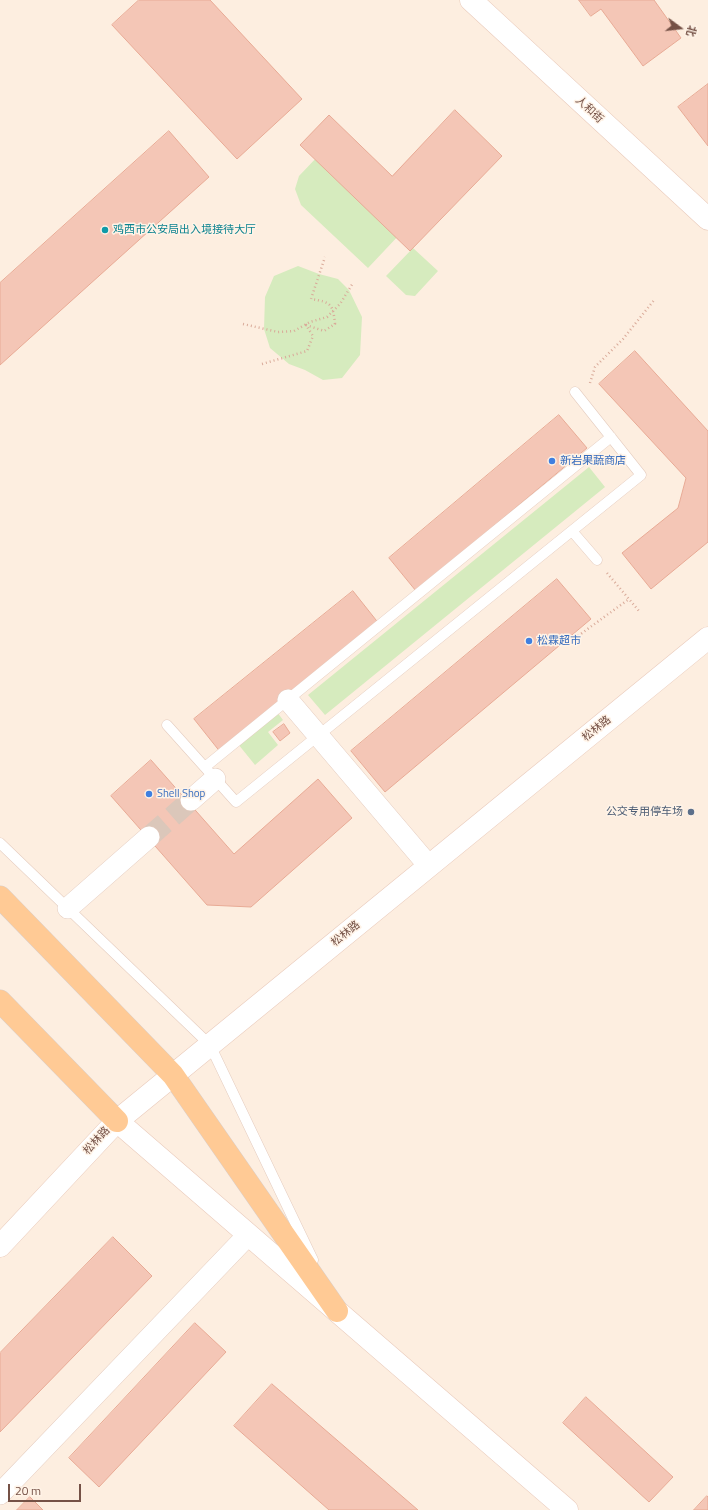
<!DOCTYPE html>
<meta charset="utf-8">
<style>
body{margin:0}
#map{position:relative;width:708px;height:1510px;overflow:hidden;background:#fdeee0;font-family:"Titillium Web","Noto Sans SC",sans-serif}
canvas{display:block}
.north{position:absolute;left:660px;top:8px;width:40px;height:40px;-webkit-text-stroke:3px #fff3e7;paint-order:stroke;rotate:105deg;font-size:11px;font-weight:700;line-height:16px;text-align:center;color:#755146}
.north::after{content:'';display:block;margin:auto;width:14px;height:18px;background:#755146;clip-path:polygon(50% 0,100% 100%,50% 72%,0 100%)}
.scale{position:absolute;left:8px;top:1484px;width:73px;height:18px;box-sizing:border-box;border:2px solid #755146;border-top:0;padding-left:5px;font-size:12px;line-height:14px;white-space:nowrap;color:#755146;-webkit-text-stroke:3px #fff3e7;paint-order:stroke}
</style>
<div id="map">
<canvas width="708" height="1510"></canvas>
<div class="north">北</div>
<div class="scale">20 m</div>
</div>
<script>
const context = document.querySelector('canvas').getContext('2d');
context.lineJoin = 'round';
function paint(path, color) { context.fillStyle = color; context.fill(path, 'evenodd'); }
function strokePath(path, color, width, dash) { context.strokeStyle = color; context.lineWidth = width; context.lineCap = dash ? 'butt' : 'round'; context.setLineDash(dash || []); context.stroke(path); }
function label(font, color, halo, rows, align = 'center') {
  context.font = font + ' "Titillium Web","Noto Sans SC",sans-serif'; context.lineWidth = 3; context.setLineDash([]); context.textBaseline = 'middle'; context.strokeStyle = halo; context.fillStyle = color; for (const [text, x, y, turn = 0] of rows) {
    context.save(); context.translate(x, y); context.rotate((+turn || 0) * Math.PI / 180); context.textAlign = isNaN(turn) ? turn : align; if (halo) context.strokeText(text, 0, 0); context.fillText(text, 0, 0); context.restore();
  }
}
paint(new Path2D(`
 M319,155L401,233L368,268L301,205L295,189L299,176Z
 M413,248L438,271L415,296L406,295L386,276Z
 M298,266L319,274L338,279L349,290L362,317L360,355L342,378L323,380L305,370L289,364L270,348L264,329L265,297L274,276Z
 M589,467L605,487L325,715L308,695Z
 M277,712L283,720L268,732L278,745L255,765L238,744Z`), '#d6ebbe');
const building = new Path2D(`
 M139,0H210L302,99L237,159L112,25Z
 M579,0H654L681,38L643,66L601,9L591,16Z
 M708,84V146L678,107Z
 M455,110L502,156L410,251L300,145L329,115L392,176Z
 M169,131L209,177L0,365V283Z
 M635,351L708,431V542L651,589L622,553L678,508L686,478L599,384Z
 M559,415L587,448L416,591L389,558Z
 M557,579L591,619L385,792L351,751Z
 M353,591L380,625L221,753L194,719Z
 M284,724L290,733L280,741L273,732Z
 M151,760L234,854L318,779L352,818L251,907L207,905L111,796Z
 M113,1237L152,1276L0,1432V1353Z
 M195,1323L226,1352L99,1487L69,1458Z
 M272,1384L418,1510H329L234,1426Z
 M586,1397L673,1477L649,1502L563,1423Z
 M707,1496L708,1497V1510H694Z
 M30,1497L43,1510H17Z`);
paint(building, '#f4c6b6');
strokePath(building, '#e8aa95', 1);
strokePath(new Path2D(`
 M149,837L191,800`), '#dbc7ba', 21, [21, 10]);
const lane = new Path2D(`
 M572,531L597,560
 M167,725L236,802L641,475L575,392
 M205,767L611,437
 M0,843L210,1045L313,1260`);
const street = new Path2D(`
 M288,700L429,866
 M191,800L215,779
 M68,908L149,837
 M0,1494L248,1235`);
const secondary = new Path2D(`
 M471,0L708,219
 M117,1121L567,1510
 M0,1246L117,1121L708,638`);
const primary = new Path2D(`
 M0,897L173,1075L337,1311
 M0,1001L117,1121`);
strokePath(lane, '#e4cbbe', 11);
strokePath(street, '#e4cbbe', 22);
strokePath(secondary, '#e9cabb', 23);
strokePath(primary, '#d8cecb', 23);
strokePath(new Path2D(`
 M243,324L278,332L294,331L310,322L327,317L340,304L353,283
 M262,364L307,351L313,336L306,325L324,331L335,324C333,304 331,302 311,299L325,257
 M590,383L595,367L623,339L655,299
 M607,573L639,611
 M578,636L629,599`), '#d9aa99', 2.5, [1, 3]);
strokePath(lane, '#fff', 10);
strokePath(street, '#fff', 21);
strokePath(secondary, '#fff', 22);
strokePath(primary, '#ffca95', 22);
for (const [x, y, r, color] of [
 [105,230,4,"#0f9aa8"],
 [552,461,4,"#3f7fe0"],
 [529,641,4,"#3f7fe0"],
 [149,794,4,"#3f7fe0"],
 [691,812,4,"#5c6f8a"]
]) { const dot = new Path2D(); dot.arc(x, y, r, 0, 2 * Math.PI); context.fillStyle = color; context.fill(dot); strokePath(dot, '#fff3e7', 1.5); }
label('11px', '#755146', '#fff3e7', [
 ["人和街",589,110,43],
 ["松林路",597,729,-39],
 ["松林路",346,934,-39],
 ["松林路",97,1141,-47]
]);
label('11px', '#0d838f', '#fff3e7', [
 ["鸡西市公安局出入境接待大厅",113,230]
], 'left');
label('11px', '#366cbe', '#fff3e7', [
 ["新岩果蔬商店",560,461],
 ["松霖超市",537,641],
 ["Shell Shop",157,794]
], 'left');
label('11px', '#4e5e75', '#fff3e7', [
 ["公交专用停车场",683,812]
], 'right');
</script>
